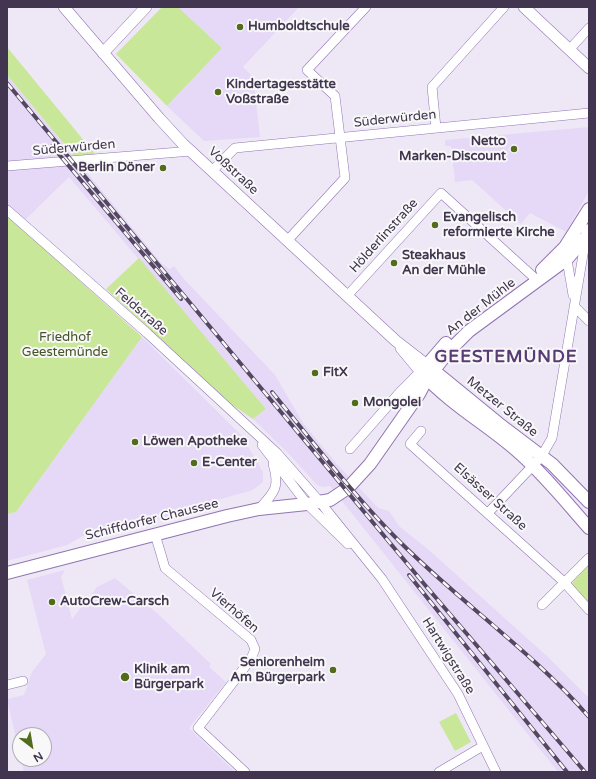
<!DOCTYPE html>
<meta charset="utf-8">
<style>
body{margin:0}
#map{position:relative;width:596px;height:779px;overflow:hidden;background:#eee8f6;font-family:"Varela Round",sans-serif}
canvas{display:block}
.frame{position:absolute;inset:0;border:8px solid #423550;pointer-events:none}
.north{position:absolute;left:12px;top:727px;width:40px;height:40px;box-sizing:border-box;background:#f8f8f8;border:1px solid #afaab5;border-radius:50%;rotate:149deg;font-size:11px;font-weight:700;line-height:16px;text-align:center;color:#423550}
.north::after{content:'';display:block;margin:auto;width:14px;height:18px;background:#526b1d;clip-path:polygon(50% 0,100% 100%,50% 72%,0 100%)}
</style>
<div id="map">
<canvas width="596" height="779"></canvas>
<div class="frame"></div>
<div class="north">N</div>
</div>
<script>
const context = document.querySelector('canvas').getContext('2d');
context.lineJoin = 'round';
function paint(path, color) { context.fillStyle = color; context.fill(path, 'evenodd'); }
function strokePath(path, color, width, dash) { context.strokeStyle = color; context.lineWidth = width; context.lineCap = dash ? 'butt' : 'round'; context.setLineDash(dash || []); context.stroke(path); }
function label(font, color, halo, rows, align = 'center') {
  context.font = font + ' "Varela Round",sans-serif'; context.lineWidth = 4; context.setLineDash([]); context.textBaseline = 'middle'; context.strokeStyle = halo; context.fillStyle = color; for (const [text, x, y, turn = 0] of rows) {
    context.save(); context.translate(x, y); context.rotate((+turn || 0) * Math.PI / 180); context.textAlign = isNaN(turn) ? turn : align; if (halo) context.strokeText(text, 0, 0); context.fillText(text, 0, 0); context.restore();
  }
}
paint(new Path2D(`
 M178,7H299L243,67L253,77L260,137L204,141L167,106L222,48Z
 M7,75L162,264L170,269L174,266L183,278L275,375L303,423L336,463L378,508L389,511L399,526L430,551L549,658L589,698V772H558L330,486L323,487L317,485L290,455L253,419L266,409L69,177L24,221L7,205Z
 M589,127V191L566,232L530,213L521,224L472,180L455,182L451,146H445V140Z
 M142,337L242,436L263,472V482L253,490L217,500L198,510L83,536L67,545L7,561V514L16,512Z
 M65,570L61,577L72,619L97,587L115,578L158,614L211,664L209,667L226,682L189,728L235,772H24L21,759H44V735H20V756L7,699L24,695L32,672L46,654L27,580Z`), '#e6d8f7');
paint(new Path2D(`
 M162,7H178L222,48L167,106L116,54Z
 M7,47L95,154L74,156L7,75Z
 M7,215L142,337L16,512L7,514Z
 M139,258L266,409L253,419L231,404L106,289Z
 M589,565V605L571,584Z
 M456,713L471,742L455,751L439,722Z`), '#c9e799');
const minor = new Path2D(`
 M569,50L589,28
 M436,128L432,87L504,7
 M7,166L192,151
 M212,171L235,148L589,113
 M7,210L147,333L277,453L320,502L382,579L458,694L496,772
 M287,241L345,178L335,96L307,70L366,7
 M566,254L573,295
 M347,296L441,193L538,281
 M574,306L589,321
 M421,431L410,444L564,582L589,610
 M262,445L307,504L348,544
 M350,449L400,392L417,375
 M259,509C275,492 280,487 273,464
 M488,513L541,457L552,438L586,237
 M155,534L165,568L251,640L255,649L251,659L198,728L245,772
 M542,605L589,558
 M7,685L23,681
 M439,772L483,746`);
const tertiary = new Path2D(`
 M64,7L159,118L183,144L396,341L427,365
 M524,7L589,68
 M103,53L146,7
 M401,348L421,372`);
const secondary = new Path2D(`
 M542,270L565,247L589,209
 M427,365L498,423L552,464L589,502
 M423,374C450,404 486,424 516,450C543,473 565,501 589,528
 M406,402L421,372L446,343
 M7,573L227,516L259,509L307,504L330,500L348,488L370,464L419,394L427,379L449,351L469,331L567,259L586,237L589,230`);
strokePath(minor, '#9274b3', 10);
strokePath(tertiary, '#9274b3', 12);
strokePath(secondary, '#9274b3', 14);
strokePath(minor, '#fff', 9);
strokePath(tertiary, '#fff', 11);
strokePath(secondary, '#fff', 12);
const rail = new Path2D(`
 M7,83L425,585L585,772
 M52,146L181,299
 M272,392C314,443 354,496 400,542C461,603 533,652 589,717
 M409,575L567,772`);
strokePath(rail, '#544861', 4);
strokePath(rail, '#f8f8f8', 2.5, [8]);
for (const [x, y, r, color] of [
 [240,27,4,"#526b1d"],
 [218,92,4,"#526b1d"],
 [514,149,4,"#526b1d"],
 [163,168,4,"#526b1d"],
 [435,225,4,"#526b1d"],
 [394,263,4,"#526b1d"],
 [315,373,4,"#526b1d"],
 [355,403,4,"#526b1d"],
 [135,442,4,"#526b1d"],
 [194,463,4,"#526b1d"],
 [52,602,4,"#526b1d"],
 [333,670,4,"#526b1d"],
 [125,677,5,"#526b1d"]
]) { const dot = new Path2D(); dot.arc(x, y, r, 0, 2 * Math.PI); context.fillStyle = color; context.fill(dot); strokePath(dot, '#f8f8f8', 1.5); }
label('bold 13px', '#423550', '#f8f8f8', [
 ["Humboldtschule",248,27],
 ["Kindertagesstätte",226,85],
 ["Voßstraße",226,100],
 ["Netto",506,142,"right"],
 ["Marken-Discount",506,157,"right"],
 ["Berlin Döner",155,168,"right"],
 ["Evangelisch",443,218],
 ["reformierte Kirche",443,233],
 ["Steakhaus",402,256],
 ["An der Mühle",402,271],
 ["FitX",323,373],
 ["Mongolei",363,403],
 ["Löwen Apotheke",143,442],
 ["E-Center",202,463],
 ["AutoCrew-Carsch",60,602],
 ["Seniorenheim",325,663,"right"],
 ["Am Bürgerpark",325,678,"right"],
 ["Klinik am",134,670],
 ["Bürgerpark",134,685]
], 'left');
label('13px', '#423550', '#f8f8f8', [
 ["Süderwürden",395,119,-6],
 ["Süderwürden",74,148,-5],
 ["Voßstraße",233,171,43],
 ["Hölderlinstraße",384,236,-48],
 ["An der Mühle",481,307,-38],
 ["Feldstraße",141,312,41],
 ["Metzer Straße",502,407,39],
 ["Elsässer Straße",490,497,42],
 ["Schiffdorfer Chaussee",152,520,-14],
 ["Vierhöfen",234,611,41],
 ["Hartwigstraße",448,656,58]
]);
label('13px', '#435425', '#f8f8f8', [
 ["Friedhof",65,338],
 ["Geestemünde",65,353]
]);
context.letterSpacing = '1px';
label('bold 17px', '#593c76', '#f8f8f8', [
 ["GEESTEMÜNDE",506,358]
]);
context.letterSpacing = '0px';
</script>
